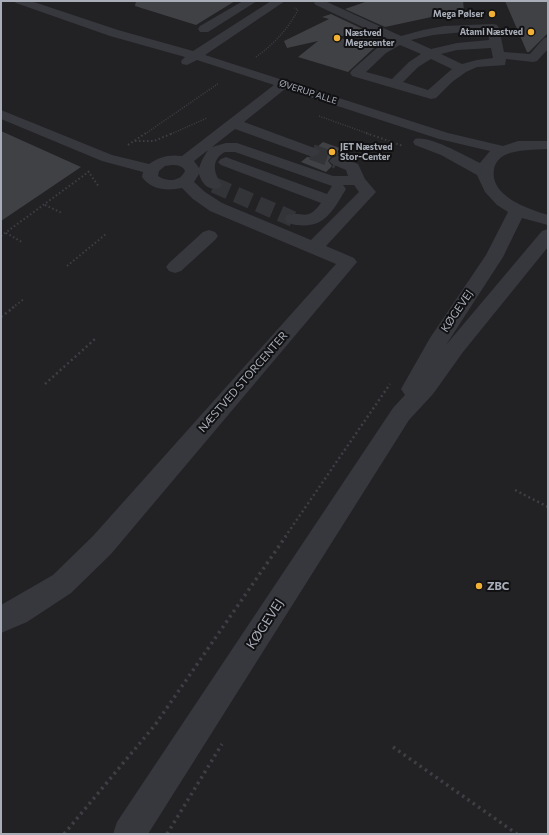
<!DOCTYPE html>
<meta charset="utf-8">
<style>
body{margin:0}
#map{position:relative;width:549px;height:835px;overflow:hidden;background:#161618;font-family:Commissioner,sans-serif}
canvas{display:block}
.frame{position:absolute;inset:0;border:2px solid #a8adb8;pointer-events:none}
</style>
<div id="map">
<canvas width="549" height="835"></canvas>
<div class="frame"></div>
</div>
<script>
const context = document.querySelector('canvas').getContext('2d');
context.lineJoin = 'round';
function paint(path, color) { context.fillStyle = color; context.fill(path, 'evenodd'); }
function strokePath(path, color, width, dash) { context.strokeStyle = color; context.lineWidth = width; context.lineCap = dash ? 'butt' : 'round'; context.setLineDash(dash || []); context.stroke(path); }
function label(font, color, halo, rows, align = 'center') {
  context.font = font + ' Commissioner,sans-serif'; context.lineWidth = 4; context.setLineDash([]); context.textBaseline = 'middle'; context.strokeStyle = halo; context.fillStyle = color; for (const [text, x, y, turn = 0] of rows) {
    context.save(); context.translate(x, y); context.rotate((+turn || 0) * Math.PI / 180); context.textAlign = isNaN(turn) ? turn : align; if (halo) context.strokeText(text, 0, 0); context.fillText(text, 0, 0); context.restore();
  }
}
paint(new Path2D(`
 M1,1H548V834H1Z`), '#222225');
paint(new Path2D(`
 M136,1H235L196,25L135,6Z
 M368,1H463L464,10L385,27L345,9Z
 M505,1H548V33L529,52H527Z
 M331,14L367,31L337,37L374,48L348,72L298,57L318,41L287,48L284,41L329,19L322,17Z
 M1,131L81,167L1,221Z
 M323,142L348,151L342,156L336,155L331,157L328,161L332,166L326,172L301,162L307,157L313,158L318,156L322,152L317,147Z`), '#404145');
strokePath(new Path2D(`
 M312,152L337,161
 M214,185L293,219`), '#333438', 16, [16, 8]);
strokePath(new Path2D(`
 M256,57C274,44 287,30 298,10L294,8
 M319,116L369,134
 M145,134L219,83
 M171,134L207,118`), '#3d3f44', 1.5, [1, 1.5]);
strokePath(new Path2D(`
 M366,133L403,146
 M135,141H154L173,133
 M128,145L146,133
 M88,171L99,187
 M45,205L62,213
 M6,233L22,242
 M1,236L91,170
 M67,266L106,234
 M12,308L24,299`), '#3d3f44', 2, [1.5, 2.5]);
strokePath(new Path2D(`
 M1,317L14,307
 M45,384L95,339
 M515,490L548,507
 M285,537L390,384`), '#3d3f44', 2.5, [2, 3]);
strokePath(new Path2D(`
 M393,747L517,834
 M64,834L155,725L286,536
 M167,834L222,744`), '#3d3f44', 3.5, [2.5, 4]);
paint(new Path2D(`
 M14,1H31L118,30L193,51L271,1H285L205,55L448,133L503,146L518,141H548V149C534,150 518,149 505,155C500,157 495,163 494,169C489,196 528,209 548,215V225L522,218L503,257L446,345L542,231L548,229V247L463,352L433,394L409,420L148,834H113L117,822L393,408L405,395L401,389L430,338L486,255L508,212L497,205L485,192L477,175L441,155L415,145L413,142L415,139C430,135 465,156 480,163L490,151L439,139L285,89L244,122L317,149L320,152L317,155L312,157L307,155L235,129L212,147L226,143H237L333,176H348L346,170L332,164L329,161L332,158L337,156L358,164L365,179L376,192L326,246L354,258L357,262L111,554L71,593L27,622L1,633V605L53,575L93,536L336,264L210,211L193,199L182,188C168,191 151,190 142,177L143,172L102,161L1,119V110L112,155L149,164C158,157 170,154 182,156L274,85L197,60L187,65L182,64L181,61L185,57L110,36L16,3ZM208,150L202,160L199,168L194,161ZM225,152H235L332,186L327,194L231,159L226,157L221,159L218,162L221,165L321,203C307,222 304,211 287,215L285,219L287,223C321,232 330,216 346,189L343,185H354L359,192L311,240L222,203L205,192L194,182L199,174C202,184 208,191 220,188L222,185C214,174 210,160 225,152ZM172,165C178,165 183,166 185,171C180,182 167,182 158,176L159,171L165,166Z
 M243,1H257L208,32H200L198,29L200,26Z
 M316,1H325L401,36L423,30L444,26L493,24L497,25L499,28L504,52L530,54L544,38L548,37V49L537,61L533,62L506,59L505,65L477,67L466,72L452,82L436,98L431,99L352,76L350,73L352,70L377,48L390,40L316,5L314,3ZM464,32H488L489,40L457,43L431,49L411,40L433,35ZM400,45L421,54L409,62L392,79L366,72L386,53ZM491,48L493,58L477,60L462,64L441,54L457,50ZM431,59L452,69L428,90L403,82L418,67Z
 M209,230L215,232L218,236L215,240L181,271L175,273L169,271L166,267L169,263L203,232Z`), '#37383d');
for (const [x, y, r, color] of [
 [492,14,4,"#f2b134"],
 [531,32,4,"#f2b134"],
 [337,38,4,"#f2b134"],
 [332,152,4,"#f2b134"],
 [479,586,4,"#f2b134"]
]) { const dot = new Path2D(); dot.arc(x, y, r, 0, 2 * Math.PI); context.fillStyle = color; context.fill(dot); strokePath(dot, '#111113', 1.5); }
label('bold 9px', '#a8adb8', '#111113', [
 ["Mega Pølser",484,14],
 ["Atami Næstved",523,32],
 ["Næstved",345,33,"left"],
 ["Megacenter",345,43,"left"],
 ["JET Næstved",340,147,"left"],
 ["Stor-Center",340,157,"left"]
], 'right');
label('9px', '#a8adb8', '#111113', [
 ["ØVERUP ALLE",308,92,18]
]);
label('11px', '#a8adb8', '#111113', [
 ["KØGEVEJ",457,311,-56],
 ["NÆSTVED STORCENTER",243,382,-49]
]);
label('bold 11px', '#a8adb8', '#111113', [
 ["ZBC",487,586]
], 'left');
label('13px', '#a8adb8', '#111113', [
 ["KØGEVEJ",265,624,-57]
]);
</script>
